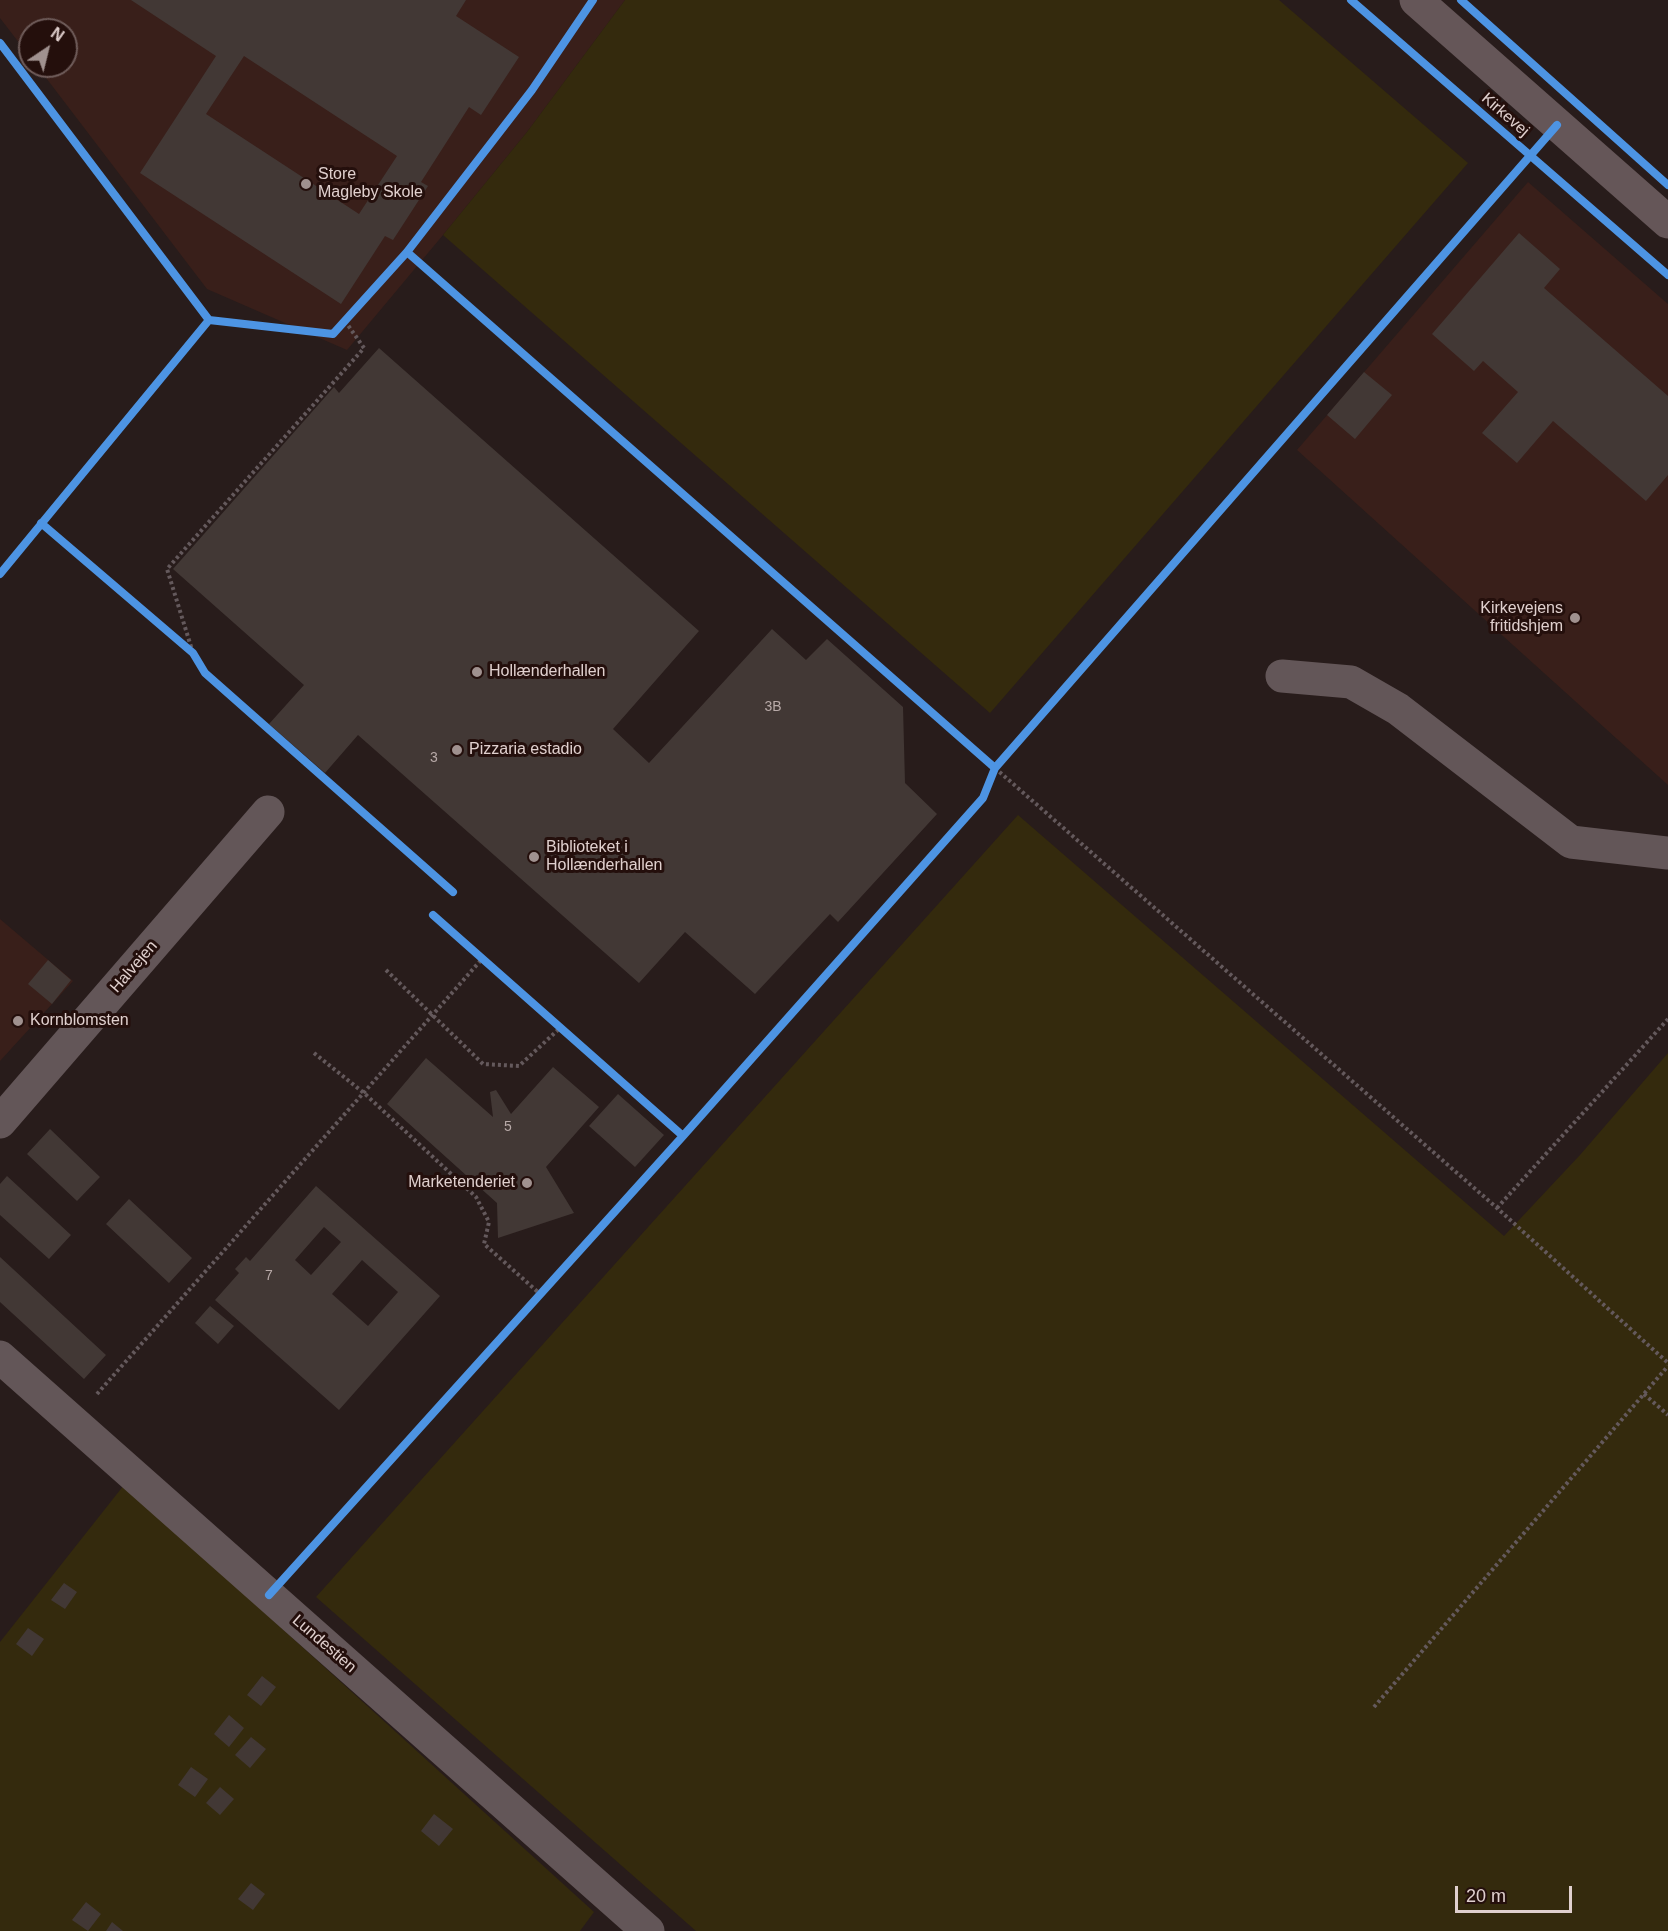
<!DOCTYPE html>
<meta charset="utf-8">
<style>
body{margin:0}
#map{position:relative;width:1668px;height:1931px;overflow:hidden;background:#281c1b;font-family:Helvetica,sans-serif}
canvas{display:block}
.north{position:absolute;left:18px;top:18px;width:60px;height:60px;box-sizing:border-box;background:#240f0c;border:2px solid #6f5c5a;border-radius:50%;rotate:35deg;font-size:16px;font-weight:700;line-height:24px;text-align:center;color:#e0d0ce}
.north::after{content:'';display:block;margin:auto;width:21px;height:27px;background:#a0918f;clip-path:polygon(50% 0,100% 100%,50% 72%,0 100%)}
.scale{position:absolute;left:1455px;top:1886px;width:117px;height:27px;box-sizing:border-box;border:3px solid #e0d0ce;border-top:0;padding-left:8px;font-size:18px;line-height:21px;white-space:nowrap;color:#e0d0ce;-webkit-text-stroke:4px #240f0c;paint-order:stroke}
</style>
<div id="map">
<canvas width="1668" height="1931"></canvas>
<div class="north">N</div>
<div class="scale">20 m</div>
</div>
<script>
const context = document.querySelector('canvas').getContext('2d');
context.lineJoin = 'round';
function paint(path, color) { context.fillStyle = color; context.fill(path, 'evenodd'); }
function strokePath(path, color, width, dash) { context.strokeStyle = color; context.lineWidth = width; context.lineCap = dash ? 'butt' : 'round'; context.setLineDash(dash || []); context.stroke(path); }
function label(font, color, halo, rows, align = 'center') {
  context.font = font + ' Helvetica,sans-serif'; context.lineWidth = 6; context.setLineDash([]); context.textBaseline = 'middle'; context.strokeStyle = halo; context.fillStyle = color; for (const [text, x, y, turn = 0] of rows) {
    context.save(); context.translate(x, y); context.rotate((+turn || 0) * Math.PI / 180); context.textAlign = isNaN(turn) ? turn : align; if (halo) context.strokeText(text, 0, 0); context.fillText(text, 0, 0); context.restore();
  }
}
paint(new Path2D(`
 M0,0H625L527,132L443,235L347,350L207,289L37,66H66V30H30V57L0,18Z
 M1528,182L1668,304V785L1297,450Z
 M0,919L73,981L0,1061Z`), '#391f1a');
paint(new Path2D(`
 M625,0H1279L1468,163L990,713L443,235L527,132Z
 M1018,815L1504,1236L1580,1155L1668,1053V1931H696L316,1597Z
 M124,1485L594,1912L580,1931H0V1642Z`), '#342a0d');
paint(new Path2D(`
 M131,0H466L456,16L519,57L481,115L469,107L421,182L428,186L393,240L385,236L341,304L140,173L216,56ZM244,56L397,156L359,214L206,114Z
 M1519,233L1560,269L1544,288L1668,396V475L1646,501L1553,421L1517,463L1482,433L1518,392L1483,361L1474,371L1432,334Z
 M379,348L699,631L613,729L649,763L772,629L806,660L827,639L903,707L905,783L937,814L838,922L830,914L755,994L685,932L639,983L358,735L325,773L269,724L304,685L173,569L334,387L339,393Z
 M1364,372L1392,395L1355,439L1327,415Z
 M48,960L71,980L52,1004L28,984Z
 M426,1058L493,1117L490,1092L496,1090L511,1114L553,1067L599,1107L546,1167L574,1213L498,1238L497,1203L387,1104Z
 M618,1094L664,1135L635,1167L589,1126Z
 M50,1129L100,1177L77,1201L27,1154Z
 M7,1176L71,1235L49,1259L0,1215V1184Z
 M316,1186L440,1296L339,1410L215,1300L239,1273L235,1269L246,1257L250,1261ZM324,1227L341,1242L311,1275L295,1260ZM362,1260L398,1292L368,1326L332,1294Z
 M129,1199L192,1258L169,1283L106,1224Z
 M0,1257L106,1355L84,1379L0,1302Z
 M210,1306L234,1326L218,1344L195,1323Z
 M64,1583L77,1592L65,1609L51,1600Z
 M28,1628L44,1639L32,1656L16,1644Z
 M262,1676L276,1687L261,1706L247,1695Z
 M229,1715L244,1728L229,1747L214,1734Z
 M251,1737L266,1749L250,1768L235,1755Z
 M191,1767L208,1779L195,1797L178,1785Z
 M220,1787L234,1799L220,1815L206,1803Z
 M434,1814L453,1829L439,1846L421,1831Z
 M251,1883L265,1894L253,1910L238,1899Z
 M86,1902L101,1914L88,1931L72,1920Z
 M112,1922L123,1931H106Z`), '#423835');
strokePath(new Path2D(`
 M193,653L167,569L364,348L345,321
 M995,768L1497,1208L1668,1363
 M386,970L483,1064L519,1066L560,1028
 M314,1053L364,1093L476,1197L489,1222L484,1244L540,1294
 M1497,1208L1668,1019
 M97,1394L482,959
 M1644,1394L1668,1415
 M1374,1707L1668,1366`), '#64595c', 4, [3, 3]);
strokePath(new Path2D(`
 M1282,676L1351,682L1398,709L1571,842L1668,853
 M0,1122L268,812
 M0,1357L648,1931`), '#635658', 33);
strokePath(new Path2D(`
 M1416,0L1668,222`), '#655658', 33);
strokePath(new Path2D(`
 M1351,0L1668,275
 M1461,0L1668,185
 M0,43L209,320L0,574
 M407,252L532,90L593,0
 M209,320L333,334L407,252L995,768
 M41,523L193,653L205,673L453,892
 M433,915L683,1136
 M269,1595L683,1136L983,798L995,768L1557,125`), '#4d94e3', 8);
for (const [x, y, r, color] of [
 [306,184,6,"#a0918f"],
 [1575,618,6,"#a0918f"],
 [477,672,6,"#a0918f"],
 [457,750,6,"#a0918f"],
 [534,857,6,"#a0918f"],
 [18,1021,6,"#a0918f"],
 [527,1183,6,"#a0918f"]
]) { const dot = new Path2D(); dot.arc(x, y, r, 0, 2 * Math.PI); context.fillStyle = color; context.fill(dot); strokePath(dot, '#240f0c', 2); }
label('14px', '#b8aaa8', null, [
 ["3B",773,707],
 ["3",434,758],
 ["5",508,1127],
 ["7",269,1276]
]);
label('16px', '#e0d0ce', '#240f0c', [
 ["Kirkevej",1505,115,41],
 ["Halvejen",134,967,-49],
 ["Lundestien",324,1644,41]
]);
label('16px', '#e0d0ce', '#240f0c', [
 ["Store",318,175],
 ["Magleby Skole",318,193],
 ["Kirkevejens",1563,609,"right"],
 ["fritidshjem",1563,627,"right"],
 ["Hollænderhallen",489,672],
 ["Pizzaria estadio",469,750],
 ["Biblioteket i",546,848],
 ["Hollænderhallen",546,866],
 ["Kornblomsten",30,1021],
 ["Marketenderiet",515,1183,"right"]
], 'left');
</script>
